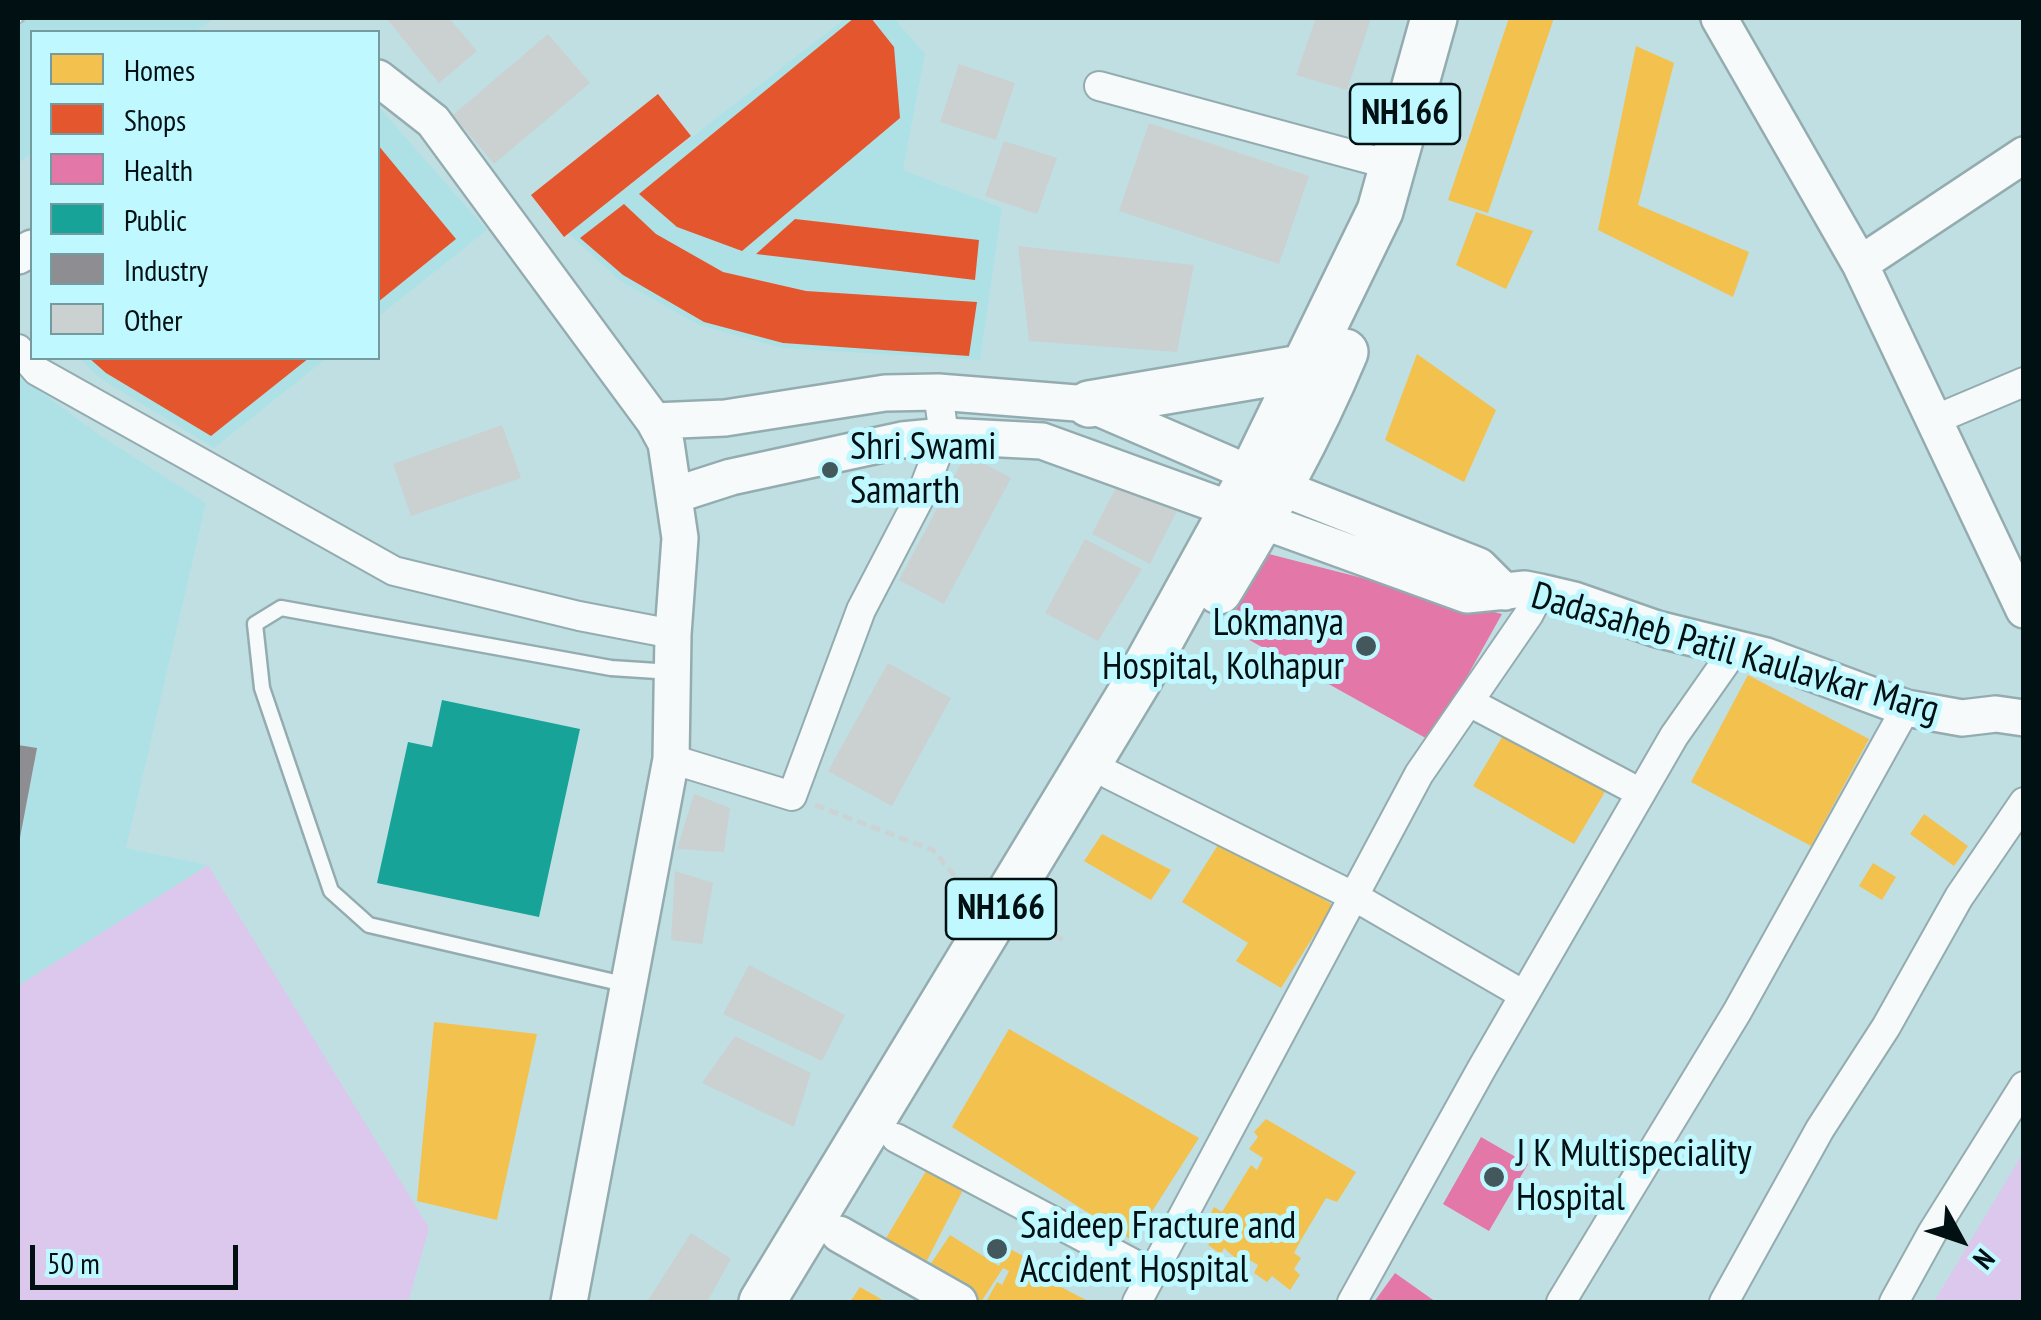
<!DOCTYPE html>
<style>
body{margin:0}
#map{position:relative;width:2041px;height:1320px;overflow:hidden;background:#c0dfe3;font-family:"PT Sans Narrow",sans-serif}
canvas{display:block}
.frame{position:absolute;inset:0;border:20px solid #001013;pointer-events:none}
.legend{position:absolute;left:30px;top:30px;width:350px;height:330px;box-sizing:border-box;background:#bff8fe;border:2px solid #739ba0;margin:0;padding:12px 18px;list-style:none;font-size:30px;color:#001013}
.legend li{display:flex;align-items:center;gap:20px;height:50px}
.legend b{width:50px;border:2px solid #739ba0}
.north{position:absolute;left:1911px;top:1190px;width:100px;height:100px;-webkit-text-stroke:8px #bff8fe;paint-order:stroke;rotate:130deg;font-size:28px;font-weight:700;line-height:40px;text-align:center;color:#001013}
.north::after{content:'';display:block;margin:auto;width:35px;height:45px;background:#001013;clip-path:polygon(50% 0,100% 100%,50% 72%,0 100%)}
.scale{position:absolute;left:30px;top:1245px;width:208px;height:45px;box-sizing:border-box;border:5px solid #001013;border-top:0;padding-left:12px;font-size:30px;line-height:35px;white-space:nowrap;color:#001013;-webkit-text-stroke:8px #bff8fe;paint-order:stroke}
</style>
<div id="map">
<canvas width="2041" height="1320"></canvas>
<div class="frame"></div>
<ul class="legend">
<li><b style="height:28px;background:#f2c14e"></b>Homes</li>
<li><b style="height:28px;background:#e4572e"></b>Shops</li>
<li><b style="height:28px;background:#e377a8"></b>Health</li>
<li><b style="height:28px;background:#17a398"></b>Public</li>
<li><b style="height:28px;background:#8d8d92"></b>Industry</li>
<li><b style="height:28px;background:#cbd0d1"></b>Other</li>
</ul>
<div class="north">N</div>
<div class="scale">50 m</div>
</div>
<script>
const context = document.querySelector('canvas').getContext('2d');
context.lineJoin = 'round';
function paint(path, color) { context.fillStyle = color; context.fill(path, 'evenodd'); }
function strokePath(path, color, width, dash) { context.strokeStyle = color; context.lineWidth = width; context.lineCap = dash ? 'butt' : 'round'; context.setLineDash(dash || []); context.stroke(path); }
function label(font, color, halo, rows, align = 'center') {
  context.font = font + ' "PT Sans Narrow",sans-serif'; context.lineWidth = 10; context.setLineDash([]); context.textBaseline = 'middle'; context.strokeStyle = halo; context.fillStyle = color; for (const [text, x, y, turn = 0] of rows) {
    context.save(); context.translate(x, y); context.rotate((+turn || 0) * Math.PI / 180); context.textAlign = isNaN(turn) ? turn : align; if (halo) context.strokeText(text, 0, 0); context.fillText(text, 0, 0); context.restore();
  }
}
paint(new Path2D(`
 M18,18H215L194,32H32V153L18,164Z
 M846,18H894L925,54L903,170L1002,208L980,360L782,348L699,325L619,280L568,233Z
 M378,106L487,230L378,317Z
 M79,358H327L214,448L98,377Z
 M18,375L101,436L206,503L126,848L208,865L18,986Z`), '#aee1e6');
paint(new Path2D(`
 M208,865L429,1228L408,1302H18V986Z
 M2023,1153V1302H1934Z`), '#dcc7ed');
paint(new Path2D(`
 M1509,18H1554L1488,213L1448,200Z
 M1636,46L1674,63L1638,205L1749,252L1733,297L1598,230Z
 M1476,212L1533,231L1506,289L1456,265Z
 M1417,354L1496,410L1464,482L1385,440Z
 M1748,675L1869,739L1811,846L1691,782Z
 M1505,732L1606,790L1574,844L1473,786Z
 M1924,814L1968,846L1954,866L1910,834Z
 M1102,834L1171,870L1151,900L1084,861Z
 M1223,837L1333,905L1281,988L1236,961L1248,943L1182,902Z
 M1873,863L1896,877L1882,900L1859,886Z
 M434,1022L537,1034L497,1220L417,1201Z
 M1009,1029L1199,1138L1133,1241L952,1127Z
 M1266,1119L1356,1172L1337,1202L1326,1198L1301,1240L1294,1253L1301,1258L1294,1269L1300,1275L1290,1290L1272,1276L1267,1282L1254,1273L1258,1265L1248,1259L1242,1264L1224,1248L1221,1254L1208,1245L1211,1241L1207,1237L1210,1230L1207,1221L1214,1207L1222,1212L1251,1165L1257,1170L1263,1158L1249,1149L1258,1137L1254,1132Z
 M926,1171L963,1190L921,1272L879,1250Z
 M950,1235L999,1266L1008,1248L1058,1274L1053,1283L1090,1302H986L997,1282L1002,1285L1009,1271L1003,1268L981,1302H969L924,1274Z
 M860,1287L886,1302H850Z`), '#f2c14e');
paint(new Path2D(`
 M854,18H871L894,47L900,118L742,251L677,227L639,194Z
 M658,94L691,136L564,237L531,195Z
 M378,145L456,239L378,302Z
 M624,204L656,234L723,272L806,291L977,302L969,356L783,343L704,322L623,275L580,238Z
 M795,219L979,240L975,280L756,254Z
 M89,358H309L211,436L106,373Z`), '#e4572e');
paint(new Path2D(`
 M1269,554L1502,614L1431,741L1226,627Z
 M1481,1137L1528,1164L1489,1231L1443,1204Z
 M1395,1273L1436,1302H1374Z`), '#e377a8');
paint(new Path2D(`
 M442,700L580,729L539,917L377,883L408,742L432,747Z`), '#17a398');
paint(new Path2D(`
 M18,745L37,748L19,843H18Z`), '#8d8d92');
paint(new Path2D(`
 M386,18H449L477,51L439,83Z
 M1316,18H1371L1347,90L1296,75Z
 M548,34L590,83L494,164L453,115Z
 M959,64L1015,83L996,140L940,122Z
 M1149,123L1309,176L1279,264L1119,211Z
 M1004,141L1057,158L1037,214L985,196Z
 M1018,246L1194,265L1177,352L1029,341Z
 M502,425L521,478L411,516L393,464Z
 M966,454L1011,478L944,604L899,580Z
 M1124,472L1184,497L1150,564L1092,534Z
 M1085,539L1142,569L1098,641L1045,613Z
 M888,663L951,698L892,806L828,771Z
 M694,794L730,808L724,852L677,849Z
 M675,871L713,883L702,944L671,940Z
 M749,965L845,1015L822,1061L723,1014Z
 M735,1036L811,1073L794,1127L702,1083Z
 M691,1233L731,1259L707,1302H647Z`), '#cbd0d1');
const service = new Path2D(`
 M628,985L369,925L331,891L262,688L255,624L281,608L611,668L672,672`);
const minor = new Path2D(`
 M1099,86L1391,165
 M18,349L37,371L394,571L579,616L673,634
 M1934,420L2024,382
 M1469,702L1641,793
 M671,759L792,796L861,610L922,493L944,436L938,392
 M1110,775L1355,897L1524,995
 M896,1138L1153,1274
 M1137,1302L1419,774L1529,614L1540,592
 M1352,1302L1482,1068L1674,736L1735,649
 M1561,1302L1737,1012L1906,708
 M1724,1302L1820,1129L1886,1027L1959,897L2024,802
 M1894,1302L1932,1233L2024,1086`);
const tertiary = new Path2D(`
 M1719,18L1860,264L2024,610
 M378,78L433,121L654,421L666,443L680,538L673,634L671,759L569,1302
 M18,256L32,248
 M1860,264L2024,155
 M654,421L725,418L885,393L938,392L1089,404L1300,495L1479,566L1505,592
 M675,495L731,477L902,440L944,436L1042,441L1467,595L1525,589L1540,592L1574,600L1657,629L1766,656L1906,708L1962,718L1996,714L2024,718
 M839,1234L959,1302`);
const trunk = new Path2D(`
 M1089,404L1307,367
 M1219,591C1267,512 1309,438 1345,352
 M762,1302L1138,681L1252,474L1380,211L1434,18`);
strokePath(service, '#94acaf', 19);
strokePath(minor, '#94acaf', 32);
strokePath(tertiary, '#94acaf', 40);
strokePath(trunk, '#94acaf', 50);
strokePath(new Path2D(`
 M815,805L933,850L959,881
 M1041,928L1067,942`), '#cbd4d5', 5, [10, 5]);
strokePath(service, '#f6fafb', 14);
strokePath(minor, '#f6fafb', 28);
strokePath(tertiary, '#f6fafb', 35);
strokePath(trunk, '#f6fafb', 45);
const rail = new Path2D(`
 M18,19L20,18`);
strokePath(rail, '#b1b8b8', 11);
strokePath(rail, '#bff8fe', 8, [22]);
strokePath(new Path2D(`
 M959,881L1041,928`), '#cbd4d5', 5, [10, 5]);
for (const [x, y, r, color] of [
 [830,470,10,"#43585c"],
 [1366,646,12,"#43585c"],
 [1494,1177,12,"#43585c"],
 [997,1249,12,"#43585c"]
]) { const dot = new Path2D(); dot.arc(x, y, r, 0, 2 * Math.PI); context.fillStyle = color; context.fill(dot); strokePath(dot, '#bff8fe', 4); }
for (const [x, y, w] of [
 [1405,114,110],
 [1001,909,110]
]) { const box = new Path2D(); box.roundRect(x - w / 2, y - 30, w, 60, 8); context.fillStyle = '#bff8fe'; context.fill(box); strokePath(box, '#001013', 2.5); }
label('bold 35px', '#001013', null, [
 ["NH166",1405,114],
 ["NH166",1001,909]
]);
label('38px', '#001013', '#bff8fe', [
 ["Shri Swami",850,448],
 ["Samarth",850,492],
 ["Lokmanya",1344,624,"right"],
 ["Hospital, Kolhapur",1344,668,"right"],
 ["J K Multispeciality",1516,1155],
 ["Hospital",1516,1199],
 ["Saideep Fracture and",1020,1227],
 ["Accident Hospital",1020,1271]
], 'left');
label('38px', '#001013', '#bff8fe', [
 ["Dadasaheb Patil Kaulavkar Marg",1735,654,16]
]);
</script>
